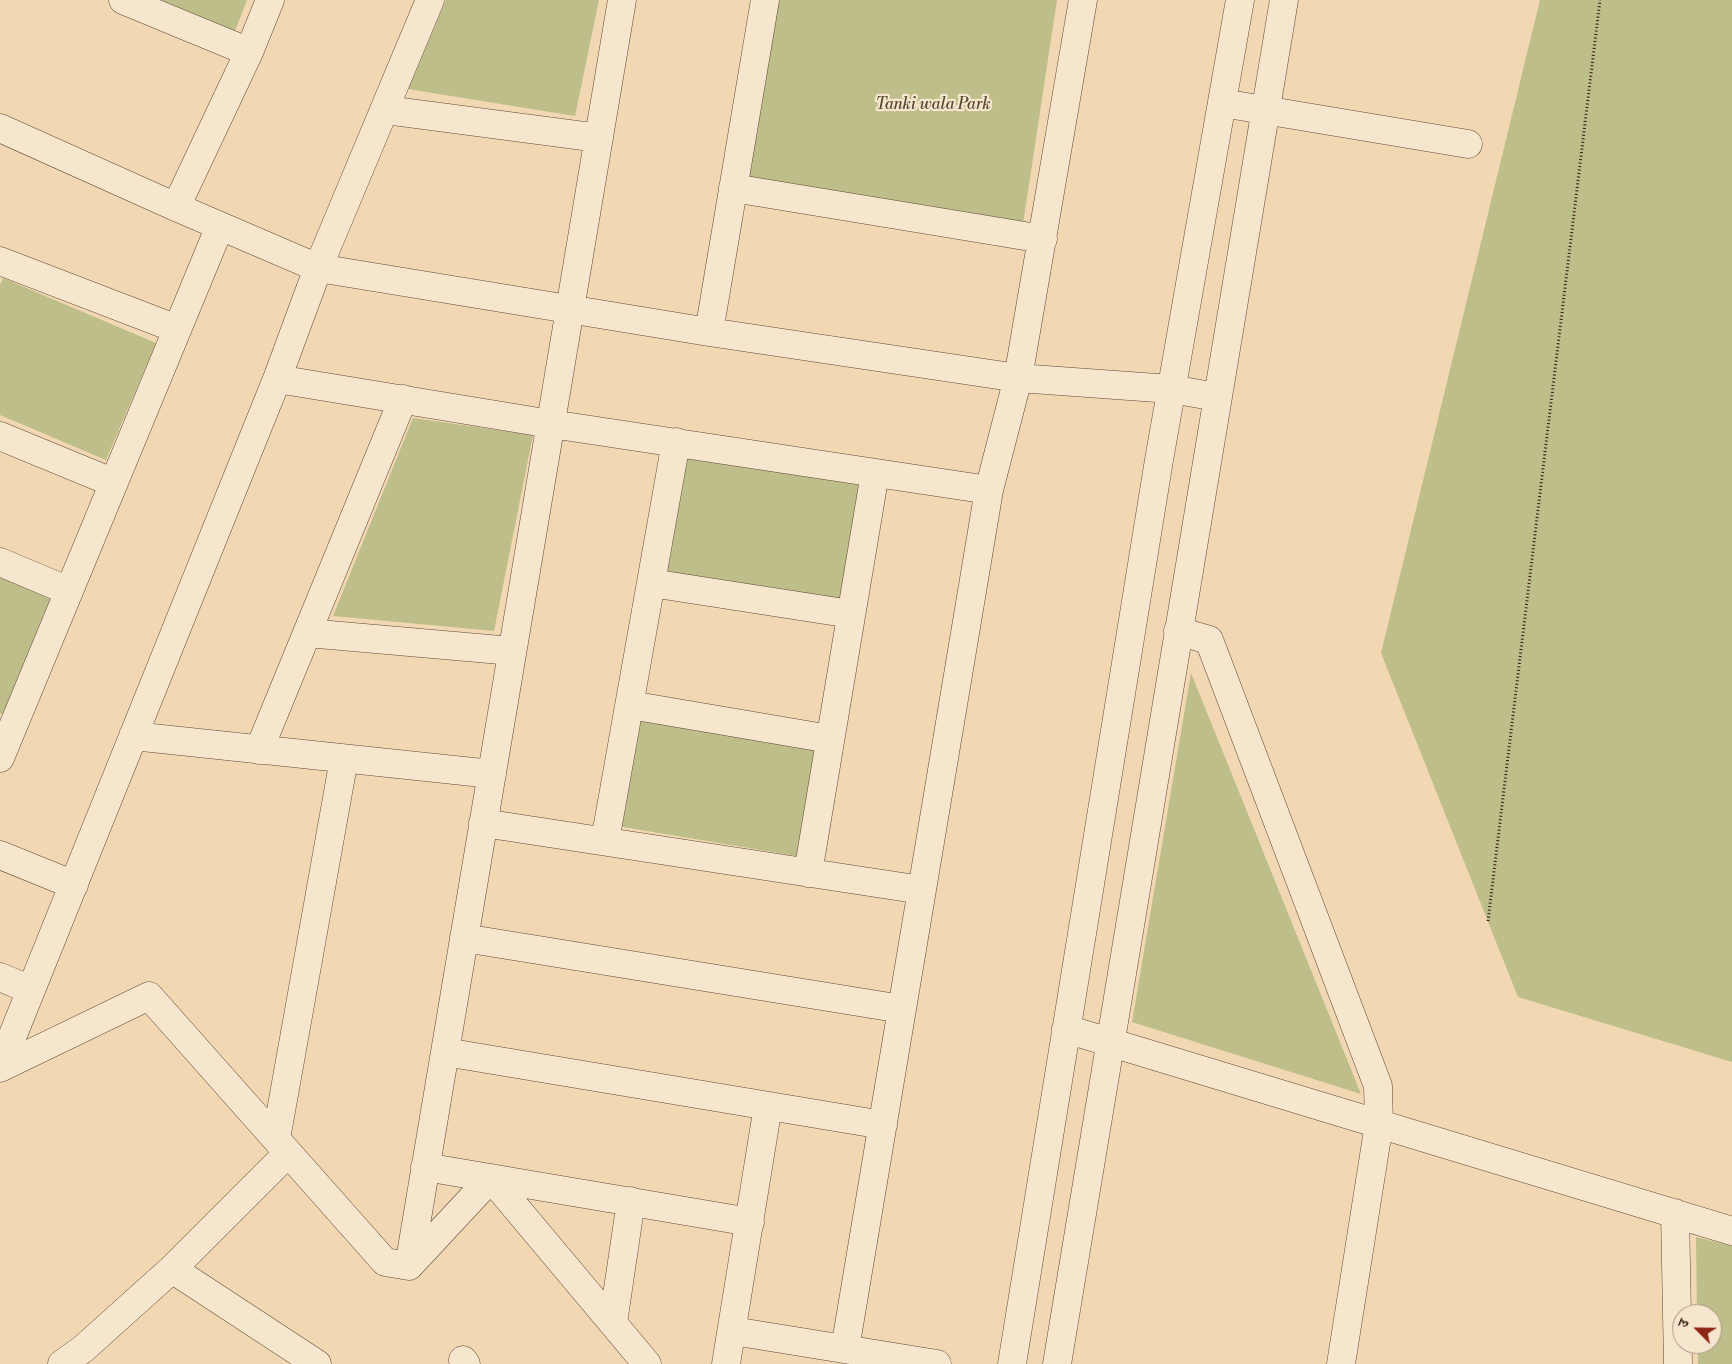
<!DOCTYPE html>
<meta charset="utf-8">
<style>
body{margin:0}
#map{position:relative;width:1732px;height:1364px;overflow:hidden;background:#f1d8b3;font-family:"Libre Bodoni","Noto Serif Devanagari",serif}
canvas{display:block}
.north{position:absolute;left:1672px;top:1304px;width:50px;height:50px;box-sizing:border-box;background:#f6e6ce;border:1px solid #a79380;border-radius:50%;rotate:293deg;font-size:14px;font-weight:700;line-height:20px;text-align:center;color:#30170b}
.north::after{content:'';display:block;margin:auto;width:18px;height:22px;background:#8f2418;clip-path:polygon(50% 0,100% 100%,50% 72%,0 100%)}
</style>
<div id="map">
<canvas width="1732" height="1364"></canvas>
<div class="north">उ</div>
</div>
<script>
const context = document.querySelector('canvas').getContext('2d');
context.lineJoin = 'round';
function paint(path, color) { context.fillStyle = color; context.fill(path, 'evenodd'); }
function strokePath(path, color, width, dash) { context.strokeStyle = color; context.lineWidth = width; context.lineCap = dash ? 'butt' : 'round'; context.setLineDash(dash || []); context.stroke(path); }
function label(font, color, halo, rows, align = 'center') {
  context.font = font + ' "Libre Bodoni",serif'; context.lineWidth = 4.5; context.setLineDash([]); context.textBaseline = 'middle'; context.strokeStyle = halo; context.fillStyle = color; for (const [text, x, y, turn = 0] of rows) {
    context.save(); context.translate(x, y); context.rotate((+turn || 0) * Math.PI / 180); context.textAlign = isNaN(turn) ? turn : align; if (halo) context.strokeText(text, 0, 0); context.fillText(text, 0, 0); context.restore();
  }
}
paint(new Path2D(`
 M157,0H247L235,31Z
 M446,0H599L575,116L408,89Z
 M778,0H1057L1023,224L747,183Z
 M1540,0H1732V1062L1518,997L1381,653Z
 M3,278L156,343L106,460L0,415V285Z
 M413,418L533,435L494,631L333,616Z
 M682,451L861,481L841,600L662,571Z
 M0,573L54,596L4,715L0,713Z
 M1191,673L1361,1094L1132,1022Z
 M636,715L816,745L797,856L617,826Z
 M1696,1237L1732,1246V1364H1698V1344H1712V1314H1697Z`), '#bdbe8a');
const minor = new Path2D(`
 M123,0L249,52
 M1222,103L1468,144
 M386,110L599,138
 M0,128L176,207L318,268L709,332L1018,378L1171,389L1217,397
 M733,188L1043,239
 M176,207L249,52L270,0
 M0,261L177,329
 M709,332L765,0
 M277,379L551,424L989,490
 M0,436L114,483
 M0,562L69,591
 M651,583L851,614
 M1178,631L1209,640L1378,1086L1379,1124L1341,1364
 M307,633L512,651
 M630,705L830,739
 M133,736L492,774
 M259,750L403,399
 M0,758L220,226
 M483,823L922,890
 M605,841L676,442
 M0,855L74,885
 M808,873L875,473
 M464,938L902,1009
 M0,977L31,990
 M1066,1029L1732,1231
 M445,1052L883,1125
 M0,1067L277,379L318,268L430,0
 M0,1068L149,996L385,1262L409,1266
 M276,1139L344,759
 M425,1167L750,1222
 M1675,1213L1678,1364
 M409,1266L622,0
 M409,1266L491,1178L647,1364
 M172,1269L317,1364
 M613,1323L631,1201
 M733,1331L937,1364
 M845,1349L989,490L1018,378L1083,0
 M463,1360L466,1364
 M62,1364L83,1349L172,1269L288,1153
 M726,1364L768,1106
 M1012,1364L1159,460L1240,0
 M1057,1364L1284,0`);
strokePath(minor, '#604735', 29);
strokePath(new Path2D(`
 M1488,921L1600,0`), '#30170b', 3, [1, 2.5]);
strokePath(minor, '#f6e6ce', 28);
label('italic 16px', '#5a4931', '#f6e6ce', [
 ["Tanki wala Park",933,105]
]);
</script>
